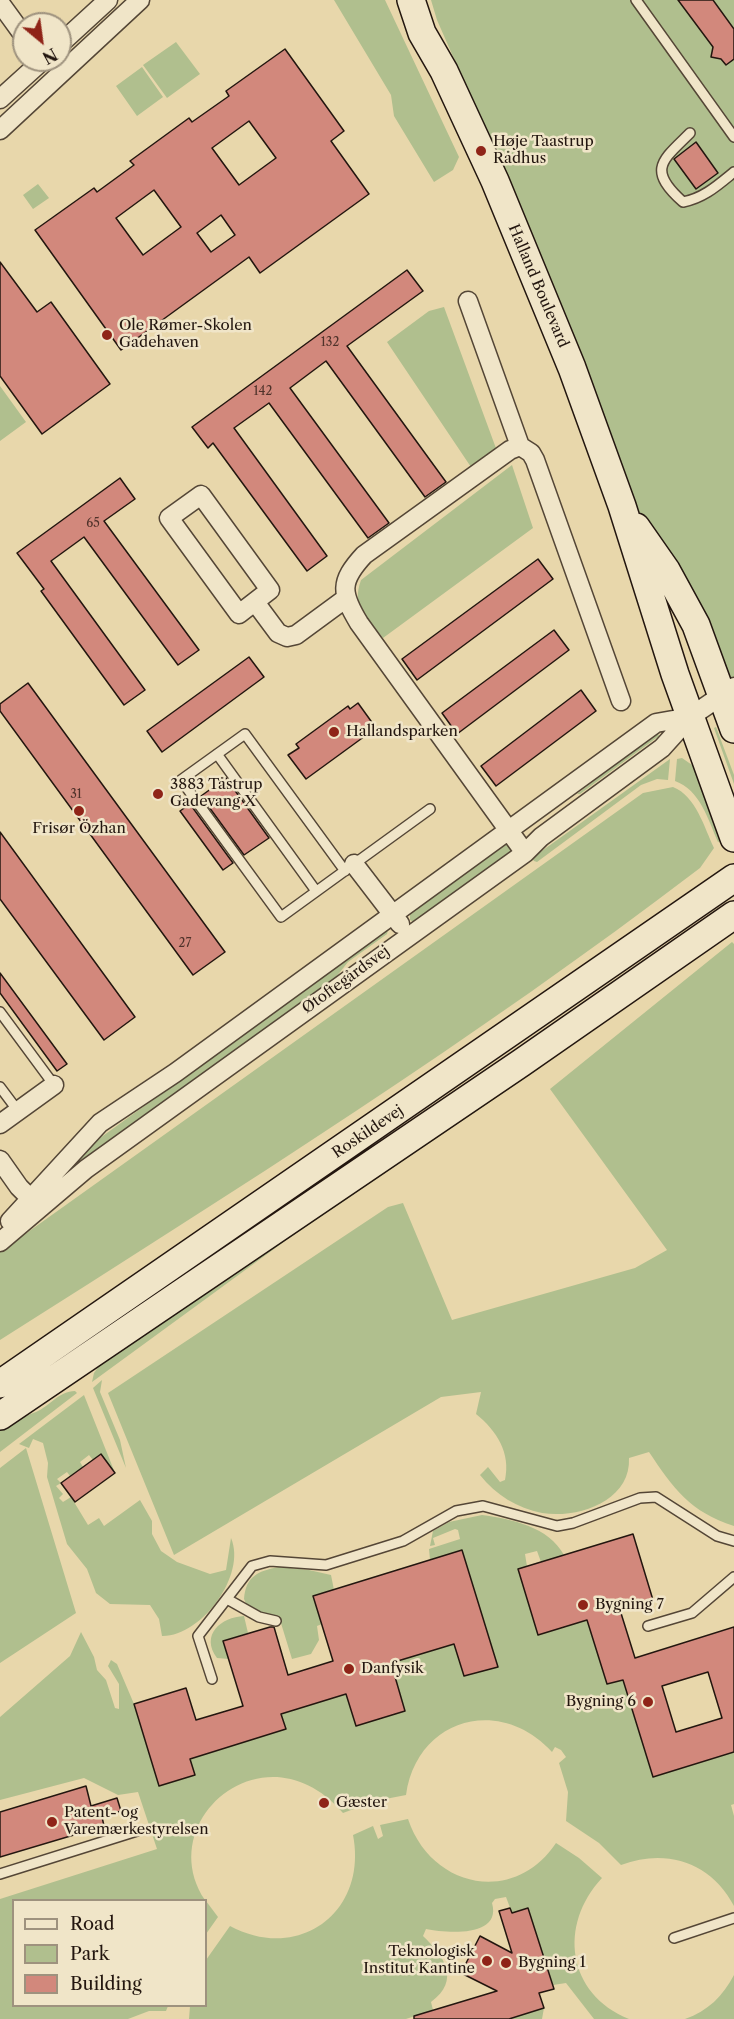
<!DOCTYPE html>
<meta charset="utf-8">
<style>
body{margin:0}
#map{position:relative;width:734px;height:2019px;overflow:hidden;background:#e8d7ab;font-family:"Libre Caslon Text",serif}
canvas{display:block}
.legend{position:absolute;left:12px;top:1899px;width:195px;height:108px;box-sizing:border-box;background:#f0e5c8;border:2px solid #9e927e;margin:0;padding:8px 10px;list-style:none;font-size:18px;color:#23160f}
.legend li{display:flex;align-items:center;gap:12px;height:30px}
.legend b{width:30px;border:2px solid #9e927e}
.north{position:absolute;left:12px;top:12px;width:60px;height:60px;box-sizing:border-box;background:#f0e5c8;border:2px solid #9e927e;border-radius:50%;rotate:151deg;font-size:16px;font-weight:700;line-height:24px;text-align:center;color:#23160f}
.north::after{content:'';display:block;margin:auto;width:21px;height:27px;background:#8f2418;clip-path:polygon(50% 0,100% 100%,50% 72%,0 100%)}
</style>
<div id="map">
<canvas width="734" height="2019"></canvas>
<ul class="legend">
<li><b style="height:8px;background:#f0e5c8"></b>Road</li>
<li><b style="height:16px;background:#b0bf8e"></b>Park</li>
<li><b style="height:16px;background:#d2887c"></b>Building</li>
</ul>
<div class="north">N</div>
</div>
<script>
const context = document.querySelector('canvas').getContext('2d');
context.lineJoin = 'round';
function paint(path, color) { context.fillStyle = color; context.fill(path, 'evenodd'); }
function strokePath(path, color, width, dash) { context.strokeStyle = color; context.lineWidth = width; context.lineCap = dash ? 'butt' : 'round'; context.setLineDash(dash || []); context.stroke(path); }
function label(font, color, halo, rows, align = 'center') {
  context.font = font + ' "Libre Caslon Text",serif'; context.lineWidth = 5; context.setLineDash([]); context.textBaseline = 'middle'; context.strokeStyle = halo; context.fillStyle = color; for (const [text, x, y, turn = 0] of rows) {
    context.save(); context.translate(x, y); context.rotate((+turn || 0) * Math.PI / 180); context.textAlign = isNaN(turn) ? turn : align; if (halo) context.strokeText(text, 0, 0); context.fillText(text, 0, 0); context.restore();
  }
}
paint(new Path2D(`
 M334,0H385L459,157L453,170L434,182L394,116L391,95Z
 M431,0H734V686L687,584L634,508L498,159L437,20Z
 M176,42L200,74L167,98L143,65Z
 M142,67L163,97L137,116L116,86Z
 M38,184L49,198L33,209L23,195Z
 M444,307L497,451L473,470L387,342L429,311Z
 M0,386L26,422L0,441Z
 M512,465L533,528L383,638C366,617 351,608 361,580Z
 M716,727L734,775V784L714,728Z
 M657,732L659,736L580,794H577Z
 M682,758L695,767L722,840L718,842C708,819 700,790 675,781L677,759Z
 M670,759L668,780L657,779L641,785L537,862L534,861L532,858Z
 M673,787C696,796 704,827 714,848L700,868C476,1039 238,1189 0,1340V1252L643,793Z
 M506,843H511L514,849L511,852L414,922L410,920V913Z
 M388,930L387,934L348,962L332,982L52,1183L100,1138Z
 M732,942L734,944V1526C690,1512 673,1488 649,1452L629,1458C631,1501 578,1519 542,1513C517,1508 496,1495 480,1475L488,1467L500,1482L505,1480C511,1453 497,1431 476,1414L481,1392L441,1397L174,1555L108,1393L388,1207L403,1203L452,1320L635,1268L667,1250L550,1089Z
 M538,1066L540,1068L285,1241L92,1382L94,1373L106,1356Z
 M102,1380L100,1392L120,1440L126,1468L93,1388Z
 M75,1391L77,1393L0,1452V1429C12,1421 23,1417 36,1412C50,1406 59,1391 75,1391Z
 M84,1395L115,1473L101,1454L93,1460L89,1455L80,1462L83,1467L70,1476L67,1472L57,1479L61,1483L56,1486L63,1494L59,1498L63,1502L71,1497L88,1525L99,1518L104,1526L140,1500L152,1521V1534L161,1551L177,1562L210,1574L226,1570L231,1538C247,1575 201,1637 162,1636L159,1619L150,1605L110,1604L96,1593L87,1569L67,1544L47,1477L48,1463L43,1443L33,1439L29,1448L19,1444Z
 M26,1448L76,1613L0,1663V1468Z
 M482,1515C512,1519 549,1527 564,1555L541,1562L537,1551L525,1554L538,1635L587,1620L607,1684L623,1680L653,1777L734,1752V1804L731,1805L734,1816V1906C711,1862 666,1848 621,1865L599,1843L566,1821L568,1792L559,1763L566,1757L561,1750L555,1747L552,1752C500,1695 417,1718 406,1795L375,1801L343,1813C266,1723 152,1820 205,1900H14V2006H168L166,2011H149L128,2019H0V1899L157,1849L138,1792L118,1795L84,1778L0,1800V1717L70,1656L81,1632L94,1657L97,1670L106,1680L115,1708L119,1709V1684L108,1666L111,1660L117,1664L134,1704L190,1759L286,1729L281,1714L346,1694L356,1726L405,1711L391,1663L454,1644L464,1676L497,1667L462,1551L430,1560L429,1549L460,1539L458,1530L455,1529L433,1538L435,1545L430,1546L433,1531L449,1522Z
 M279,1567L309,1570L331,1575L334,1590L322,1624L317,1626L319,1640L311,1654L292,1659L280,1620L248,1608L244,1599C246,1576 258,1571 279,1567Z
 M244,1616L248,1633L223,1641L229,1659L217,1658C200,1635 221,1617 244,1616Z
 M408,1819C431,1888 514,1906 556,1843L579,1858L602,1878C558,1925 567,1994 629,2019H594L566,1983L553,1985L528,1909L512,1913L506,1897L495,1899L492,1903C502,1938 446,1933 426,1929L423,1936C444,1956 461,1980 431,2002L433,2010L406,2019H189L190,2006H206V1960L230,1926C299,1963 368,1912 353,1835L373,1826L378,1839L383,1836L380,1825Z
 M206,1901L218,1917L206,1934Z
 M734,1975V2019H685C708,2011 723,1996 734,1975Z
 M544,2008L542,2019H509Z`), '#b0bf8e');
const building = new Path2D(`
 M678,0H713L734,29V59L726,65L721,59L711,57L713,47Z
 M285,49L344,131L331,141L369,194L260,273L249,257L121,350L35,230L94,188L97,192L134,165L130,161L189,118L192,122L229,96L226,91ZM249,121L276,158L239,185L212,148ZM154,190L181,227L143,255L116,218ZM221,215L235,235L211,252L197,233Z
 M696,142L718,173L696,189L674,159Z
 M0,262L37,312L51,302L110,384L42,434L0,376Z
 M407,270L423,291L347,346L446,482L425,497L326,361L290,388L389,523L368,538L269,403L234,428L327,556L307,571L213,443L208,448L192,427Z
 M120,478L135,499L104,521L199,650L178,665L84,537L51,561L145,690L124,705L41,591L44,589L17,553Z
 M538,559L553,579L417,680L402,659Z
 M554,630L569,650L457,734L442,713Z
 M249,657L264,677L162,752L147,731Z
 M28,683L225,952L193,975L0,711V704Z
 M581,690L596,711L496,786L481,766Z
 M358,703L376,728L306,779L288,755L299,748L296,744L348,706L350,709Z
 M226,778L269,838L244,855L201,796Z
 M190,804L233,863L223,870L180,811Z
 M0,832L135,1017L104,1040L0,899Z
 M0,973L67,1064L57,1071L0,993Z
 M101,1454L115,1473L75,1502L61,1483Z
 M633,1534L653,1600L620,1610L635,1658L734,1627V1752L653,1777L623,1680L607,1684L587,1620L538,1635L518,1569ZM708,1672L722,1718L676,1732L662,1686Z
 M462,1550L498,1667L464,1676L454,1644L391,1663L405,1711L356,1726L346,1694L281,1714L286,1729L190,1759L195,1775L159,1786L134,1704L186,1688L196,1720L243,1706L223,1641L270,1627H274L288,1675L333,1661L313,1596Z
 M86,1786L91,1806L117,1798L121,1811L102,1817L104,1826L0,1857V1812Z
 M510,1908L512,1913L528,1908L554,1989L539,1993L544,2008L509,2019H414V2016L497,1991L461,1973L480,1936L512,1953L499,1911Z`);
paint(building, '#d2887c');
strokePath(building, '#23160f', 1.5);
const lane = new Path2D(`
 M636,0L734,137
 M690,133C663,160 646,169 683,202C704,198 718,185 734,172
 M217,754L316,891
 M345,871L245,734L181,780L281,917L430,809
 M0,1012L54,1085
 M0,1087L18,1111
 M227,1599L259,1617L276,1621
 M648,1626L692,1613L734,1577
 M212,1679L198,1636L252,1566L270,1561L326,1565L403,1541L456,1511L483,1506L557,1526L573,1523L640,1498L656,1497L717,1536L734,1541
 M0,1874L137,1831
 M674,1938L734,1918`);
const street = new Path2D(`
 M0,3L24,36
 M60,44L108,0
 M0,99L43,60
 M0,130L140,0
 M468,301L520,446L531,453L535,460L621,701
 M520,446L510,450L364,555C339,582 341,593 359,623L525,853
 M201,495L270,590L239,614L169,518Z
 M255,602L278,633L287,637L296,635L345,599
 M354,864L400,924
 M0,1124L54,1085
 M0,1160L19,1187L39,1207
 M10,1221L100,1123L175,1073L656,723L690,717
 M0,1242L86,1169L525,853L541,837L662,748L690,717L734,687`);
const secondary = new Path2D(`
 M411,0L422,33L444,71L495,181L572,368L622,506L675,674L734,838
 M636,527L666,570L696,625L734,729
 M0,1384L734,878
 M0,1416L521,1063L734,915`);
strokePath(lane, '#544636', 12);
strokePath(street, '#544636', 21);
strokePath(secondary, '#23160f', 30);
strokePath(lane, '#f0e5c8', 9);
strokePath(street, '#f0e5c8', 18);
strokePath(secondary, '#f0e5c8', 27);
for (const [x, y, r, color] of [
 [481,151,6,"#8f2418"],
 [107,335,6,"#8f2418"],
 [334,732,6,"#8f2418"],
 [158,794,6,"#8f2418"],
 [79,811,6,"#8f2418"],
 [583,1605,6,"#8f2418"],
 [349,1669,6,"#8f2418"],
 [648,1702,6,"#8f2418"],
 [324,1803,6,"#8f2418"],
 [52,1822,6,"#8f2418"],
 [487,1961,6,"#8f2418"],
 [506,1963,6,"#8f2418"]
]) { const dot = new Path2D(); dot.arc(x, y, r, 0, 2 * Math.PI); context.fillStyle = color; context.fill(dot); strokePath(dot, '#f0e5c8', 2); }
label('12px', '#4f322a', null, [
 ["132",330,343],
 ["142",263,392],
 ["65",93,524],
 ["31",76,795],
 ["27",185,944]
]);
label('15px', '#23160f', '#f0e5c8', [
 ["Høje Taastrup",493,142],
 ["Rådhus",493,159],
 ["Ole Rømer-Skolen",119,326],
 ["Gadehaven",119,343],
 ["Hallandsparken",346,732],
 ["3883 Tåstrup",170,785],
 ["Gadevang X",170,802],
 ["Frisør Özhan",79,829,"center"],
 ["Bygning 7",595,1605],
 ["Danfysik",361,1669],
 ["Bygning 6",636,1702,"right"],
 ["Gæster",336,1803],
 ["Patent- og",64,1813],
 ["Varemærkestyrelsen",64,1830],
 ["Teknologisk",475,1952,"right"],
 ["Institut Kantine",475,1969,"right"],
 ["Bygning 1",518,1963]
], 'left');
label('15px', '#23160f', '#f0e5c8', [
 ["Halland Boulevard",538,286,67],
 ["Øtoftegårdsvej",346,980,-36],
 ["Roskildevej",368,1132,-34]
]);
</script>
